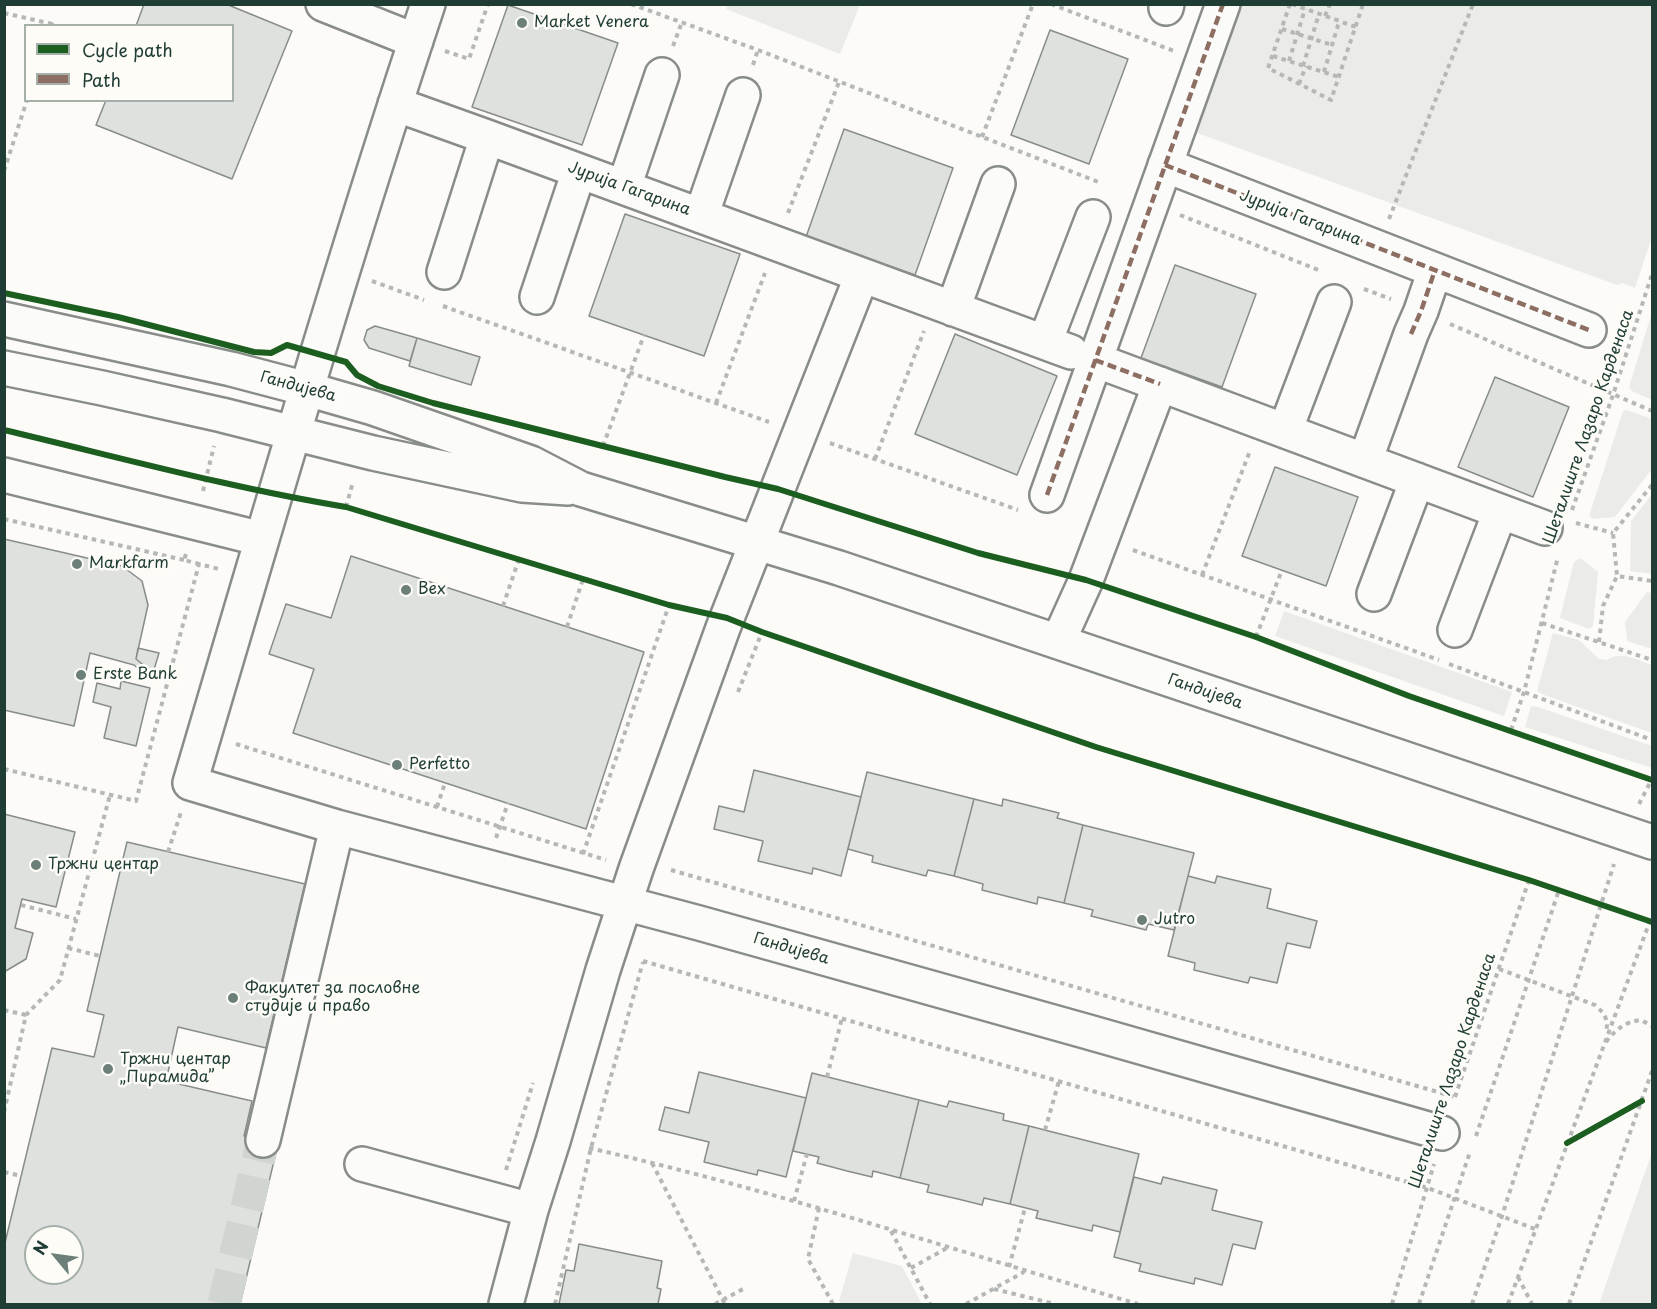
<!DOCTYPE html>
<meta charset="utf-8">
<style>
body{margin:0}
#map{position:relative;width:1657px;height:1309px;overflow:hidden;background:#fcfbf8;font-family:"Playpen Sans",sans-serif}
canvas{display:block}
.frame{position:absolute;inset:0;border:6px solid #1f3d34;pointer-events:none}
.legend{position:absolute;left:24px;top:24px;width:210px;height:78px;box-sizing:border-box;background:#fdfcf7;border:2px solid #a4b0a9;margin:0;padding:8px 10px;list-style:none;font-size:18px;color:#1f3d34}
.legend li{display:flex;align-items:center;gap:12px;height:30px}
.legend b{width:30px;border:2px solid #a4b0a9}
.north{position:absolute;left:24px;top:1225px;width:60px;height:60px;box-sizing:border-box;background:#fdfcf7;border:2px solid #a4b0a9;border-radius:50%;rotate:299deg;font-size:16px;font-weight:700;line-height:24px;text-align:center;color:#1f3d34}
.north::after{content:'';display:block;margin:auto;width:21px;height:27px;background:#6c8079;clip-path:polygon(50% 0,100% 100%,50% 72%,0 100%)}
</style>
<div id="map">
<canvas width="1657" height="1309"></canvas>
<div class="frame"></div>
<ul class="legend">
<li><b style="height:8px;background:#1b5e20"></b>Cycle path</li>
<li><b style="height:8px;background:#8d6e63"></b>Path</li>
</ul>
<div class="north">N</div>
</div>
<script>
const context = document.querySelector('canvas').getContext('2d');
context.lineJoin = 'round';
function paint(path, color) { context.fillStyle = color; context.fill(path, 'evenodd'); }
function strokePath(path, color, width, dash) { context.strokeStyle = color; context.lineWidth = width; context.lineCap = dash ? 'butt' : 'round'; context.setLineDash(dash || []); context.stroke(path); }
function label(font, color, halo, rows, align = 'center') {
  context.font = font + ' "Playpen Sans",sans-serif'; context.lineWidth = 5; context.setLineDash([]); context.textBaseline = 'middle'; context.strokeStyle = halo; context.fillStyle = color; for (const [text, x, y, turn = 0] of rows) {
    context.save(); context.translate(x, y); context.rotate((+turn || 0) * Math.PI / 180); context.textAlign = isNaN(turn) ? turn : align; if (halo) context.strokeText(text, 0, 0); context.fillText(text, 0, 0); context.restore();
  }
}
paint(new Path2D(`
 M728,4H860V5L840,54L726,9Z
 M1238,5H1652V237L1635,288L1622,283L1617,285L1194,132Z
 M1652,312V400L1632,391L1629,387Z
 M1627,410L1652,419V469L1615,517L1593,519L1589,516L1623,411Z
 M1652,494V574L1630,571L1631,521Z
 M1580,558L1598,572L1593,626L1589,629L1560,618L1574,562Z
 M1647,592L1652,593V649L1627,641L1625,622Z
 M1284,611L1512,692L1504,716L1275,636Z
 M1553,633L1579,640L1599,659L1607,660C1621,650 1637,660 1652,665V733L1544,695L1537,691Z
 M1531,706L1538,707L1652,746V768L1525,727Z
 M1652,1152V1304H1599Z
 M853,1253L902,1266L922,1304H841L839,1301Z`), '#ebece8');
const building = new Path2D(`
 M144,4H226L292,31L232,179L96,125L106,100H232V26H136Z
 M508,5L618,43L582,145L472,107Z
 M1050,30L1128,59L1089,164L1011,135Z
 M844,129L953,168L915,275L806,237Z
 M625,214L740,254L704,356L589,316Z
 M1175,265L1256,294L1222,387L1141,358Z
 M375,326L417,338L410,361L369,348L364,340L367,330Z
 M955,334L1057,376L1017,475L915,434Z
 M417,338L480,357L471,385L409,366Z
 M1495,377L1569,407L1533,497L1458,467Z
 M1275,467L1358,497L1326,586L1242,556Z
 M4,539L122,566L142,581L148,605L136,659L153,673L149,678L134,665L90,653L74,726L4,710Z
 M351,556L644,652L586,829L293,733L314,669L269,654L286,604L331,618Z
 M138,648L159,653L153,673L136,659Z
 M121,681L150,688L136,746L104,738L111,707L93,702L97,683L120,689Z
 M754,770L861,797L841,876L813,868L812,874L758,861L763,841L714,829L719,806L744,812Z
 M867,772L974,799L954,876L928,870L926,876L872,862L873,856L848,849Z
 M974,799L1002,806L1003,799L1059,813L1057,818L1083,825L1064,903L1038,897L1037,904L982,890L983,884L954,876Z
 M4,814L75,832L56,907L22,899L15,928L33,933L26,959L4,972Z
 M1083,825L1194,853L1174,930L1148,924L1146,930L1091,916L1093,910L1064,903Z
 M127,842L305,884L266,1048L178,1027L166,1081L252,1101L244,1136L278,1144L240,1304H4V1247L52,1048L94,1057L104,1015L87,1011ZM36,1237H72V1273H36Z
 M1188,876L1215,883L1217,876L1271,889L1267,908L1317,921L1310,948L1287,943L1277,983L1250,977L1248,983L1194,970L1195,963L1168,956Z
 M699,1072L806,1098L786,1177L758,1170L757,1175L704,1162L709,1142L659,1130L665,1107L689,1113Z
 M812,1073L919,1100L900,1178L873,1171L872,1177L847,1171L817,1163L819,1157L793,1151Z
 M919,1100L947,1107L949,1101L1004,1114L1003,1120L1029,1126L1010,1204L984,1198L982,1205L958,1199L927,1192L929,1185L900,1178Z
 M1029,1126L1139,1154L1120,1232L1093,1225L1092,1231L1036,1218L1038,1211L1010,1204Z
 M1134,1177L1161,1184L1163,1177L1217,1190L1212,1210L1262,1222L1255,1249L1233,1244L1222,1285L1195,1278L1194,1284L1168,1278L1139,1271L1141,1264L1114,1257Z
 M579,1244L662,1261L657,1288L661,1289L658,1304H559L566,1270L574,1271Z`);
paint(building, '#dfe1de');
strokePath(building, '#888d8a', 1.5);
strokePath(new Path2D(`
 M224,1304L263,1140`), '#d0d5d1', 33, [33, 16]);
const minor = new Path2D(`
 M323,4L416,41
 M428,4C342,262 267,523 190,783L337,827L699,923L1092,1033L1442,1133
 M1166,8L1167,4
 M395,104L487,137L1071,352
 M1165,165L1589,330
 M624,187L662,75
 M701,216L743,95
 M444,272L487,137
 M537,297L579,171
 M953,309L998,184
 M4,319L231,369L307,389L373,408L531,463L581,489L839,568L1652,842
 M1045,342L1093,217
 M1095,360L1545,528
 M4,368L102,388L222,415L373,453L522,485L568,488
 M1285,431L1334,302
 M1365,461L1411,334L1421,311L1435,270
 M4,475L262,539
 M1047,495L1223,4
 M1374,594L1417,480
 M1455,630L1500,512
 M1058,642L1086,580L1160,384
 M263,1140L337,827
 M362,1164L531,1210
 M506,1304L531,1210L553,1141L603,970L636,869L723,628L862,275`);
strokePath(minor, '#888d8a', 38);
strokePath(new Path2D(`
 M631,4L758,50L1101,183
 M1051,4L1174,51
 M1290,4L1268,68L1331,100L1363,4
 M1292,4L1356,27
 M4,13L52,24V26
 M1325,16L1330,4
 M1282,29L1332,45
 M673,46L682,22
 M445,51L469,59L488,4
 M1273,56L1339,77
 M1289,61L1305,9
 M753,65L758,50
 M1303,66L1319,14
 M1324,72L1339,22
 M1299,84L1306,66
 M982,137L1033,4
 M4,171L27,100
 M788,213L839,82
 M1180,215L1321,271
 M1389,219L1473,4
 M372,281L424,300
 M1364,289L1391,299
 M443,306L769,422
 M1450,324L1652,411
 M716,403L765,273
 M830,443L1018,510
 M603,446L644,335
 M875,459L924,331
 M1652,485L1613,533L1617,576L1652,581
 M203,491L214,446
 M346,507L353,482
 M1572,510L1613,395L1652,274
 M4,519L184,560
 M1576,523L1613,533
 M1133,550L1439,660
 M186,554L184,560L199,564
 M1202,575L1250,451
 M503,606L519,559
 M1542,623L1652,660
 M567,627L583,579
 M1256,637L1282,570
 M1599,642L1603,606L1617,576
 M1449,664L1652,740
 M738,692L762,632
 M1511,730L1524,692L1558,557
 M236,744L606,860
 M4,769L136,801L199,564L219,569
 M1639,804L1652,779
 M437,807L445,783
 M496,838L508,803
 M168,852L181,812
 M583,854L669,605
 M671,870L1455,1097
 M21,905L76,919
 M68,948L100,956
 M643,961L1428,1188L1535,1229
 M1499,969L1595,1005C1604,1013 1609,1019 1606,1032
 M4,1010L26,1015
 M1606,1042C1616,1029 1625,1022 1641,1020L1652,1026
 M827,1077L842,1018
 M1455,1097L1529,880
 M4,1112L26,1015L60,980L110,795
 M1045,1130L1059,1081
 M1476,1136L1559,890
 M1567,1143L1641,1102
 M589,1148C775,1190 956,1251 1138,1304
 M652,1163L725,1304
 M506,1170L533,1083
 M4,1172L22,1176
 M794,1201L807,1154
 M819,1208L808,1259L833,1304
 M891,1231L930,1304
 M1009,1267L1025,1208
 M911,1268L947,1248
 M1518,1277L1532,1304
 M994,1289L1055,1304
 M555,1304L591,1148L643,962
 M715,1304L743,1289
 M966,1304L1024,1272
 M1392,1304L1434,1164
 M1419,1304L1470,1152
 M1472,1304L1502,1216L1614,864
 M1508,1304L1650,921
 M1569,1304L1652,1071`), '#b5b8b6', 4, [4.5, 4.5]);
strokePath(minor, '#fbfbf9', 33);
strokePath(new Path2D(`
 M1165,165L1589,330
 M1411,334L1421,311L1435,270
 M1095,360L1160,384
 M1047,495L1223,4`), '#8d6e63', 4.5, [9, 4.5]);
strokePath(new Path2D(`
 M4,293L118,317L254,352L271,353L287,345L346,362L357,375L378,386L433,403L725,477L778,489L978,553L1086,580L1256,637L1409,696L1652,780
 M4,430C118,457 231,488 346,507L669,605L727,618L762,632L1096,747L1529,880L1652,922
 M1567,1143L1642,1101`), '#1b5e20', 6);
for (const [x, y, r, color] of [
 [522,23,6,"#6c8079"],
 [77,564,6,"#6c8079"],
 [406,590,6,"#6c8079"],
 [81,675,6,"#6c8079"],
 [397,765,6,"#6c8079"],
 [36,865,6,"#6c8079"],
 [1142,920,6,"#6c8079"],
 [233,998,6,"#6c8079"],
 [108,1069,6,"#6c8079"]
]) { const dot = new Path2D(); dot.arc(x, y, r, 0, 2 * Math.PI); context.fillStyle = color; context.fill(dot); strokePath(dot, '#fdfcf7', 2); }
label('16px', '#1f3d34', '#fdfcf7', [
 ["Market Venera",534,23],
 ["Markfarm",89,564],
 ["Bex",418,590],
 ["Erste Bank",93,675],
 ["Perfetto",409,765],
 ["Тржни центар",48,865],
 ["Jutro",1154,920],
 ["Факултет за пословне",245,989],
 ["студије и право",245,1007],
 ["Тржни центар",120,1060],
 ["„Пирамида”",120,1078]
], 'left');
label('16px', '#1f3d34', '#fdfcf7', [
 ["Јурија Гагарина",629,189,20],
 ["Јурија Гагарина",1300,218,21],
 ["Гандијева",298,387,15],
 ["Шеталиште Лазаро Карденаса",1589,427,-71],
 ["Гандијева",1205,692,19],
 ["Гандијева",791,949,16],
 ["Шеталиште Лазаро Карденаса",1453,1071,-72]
]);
</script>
